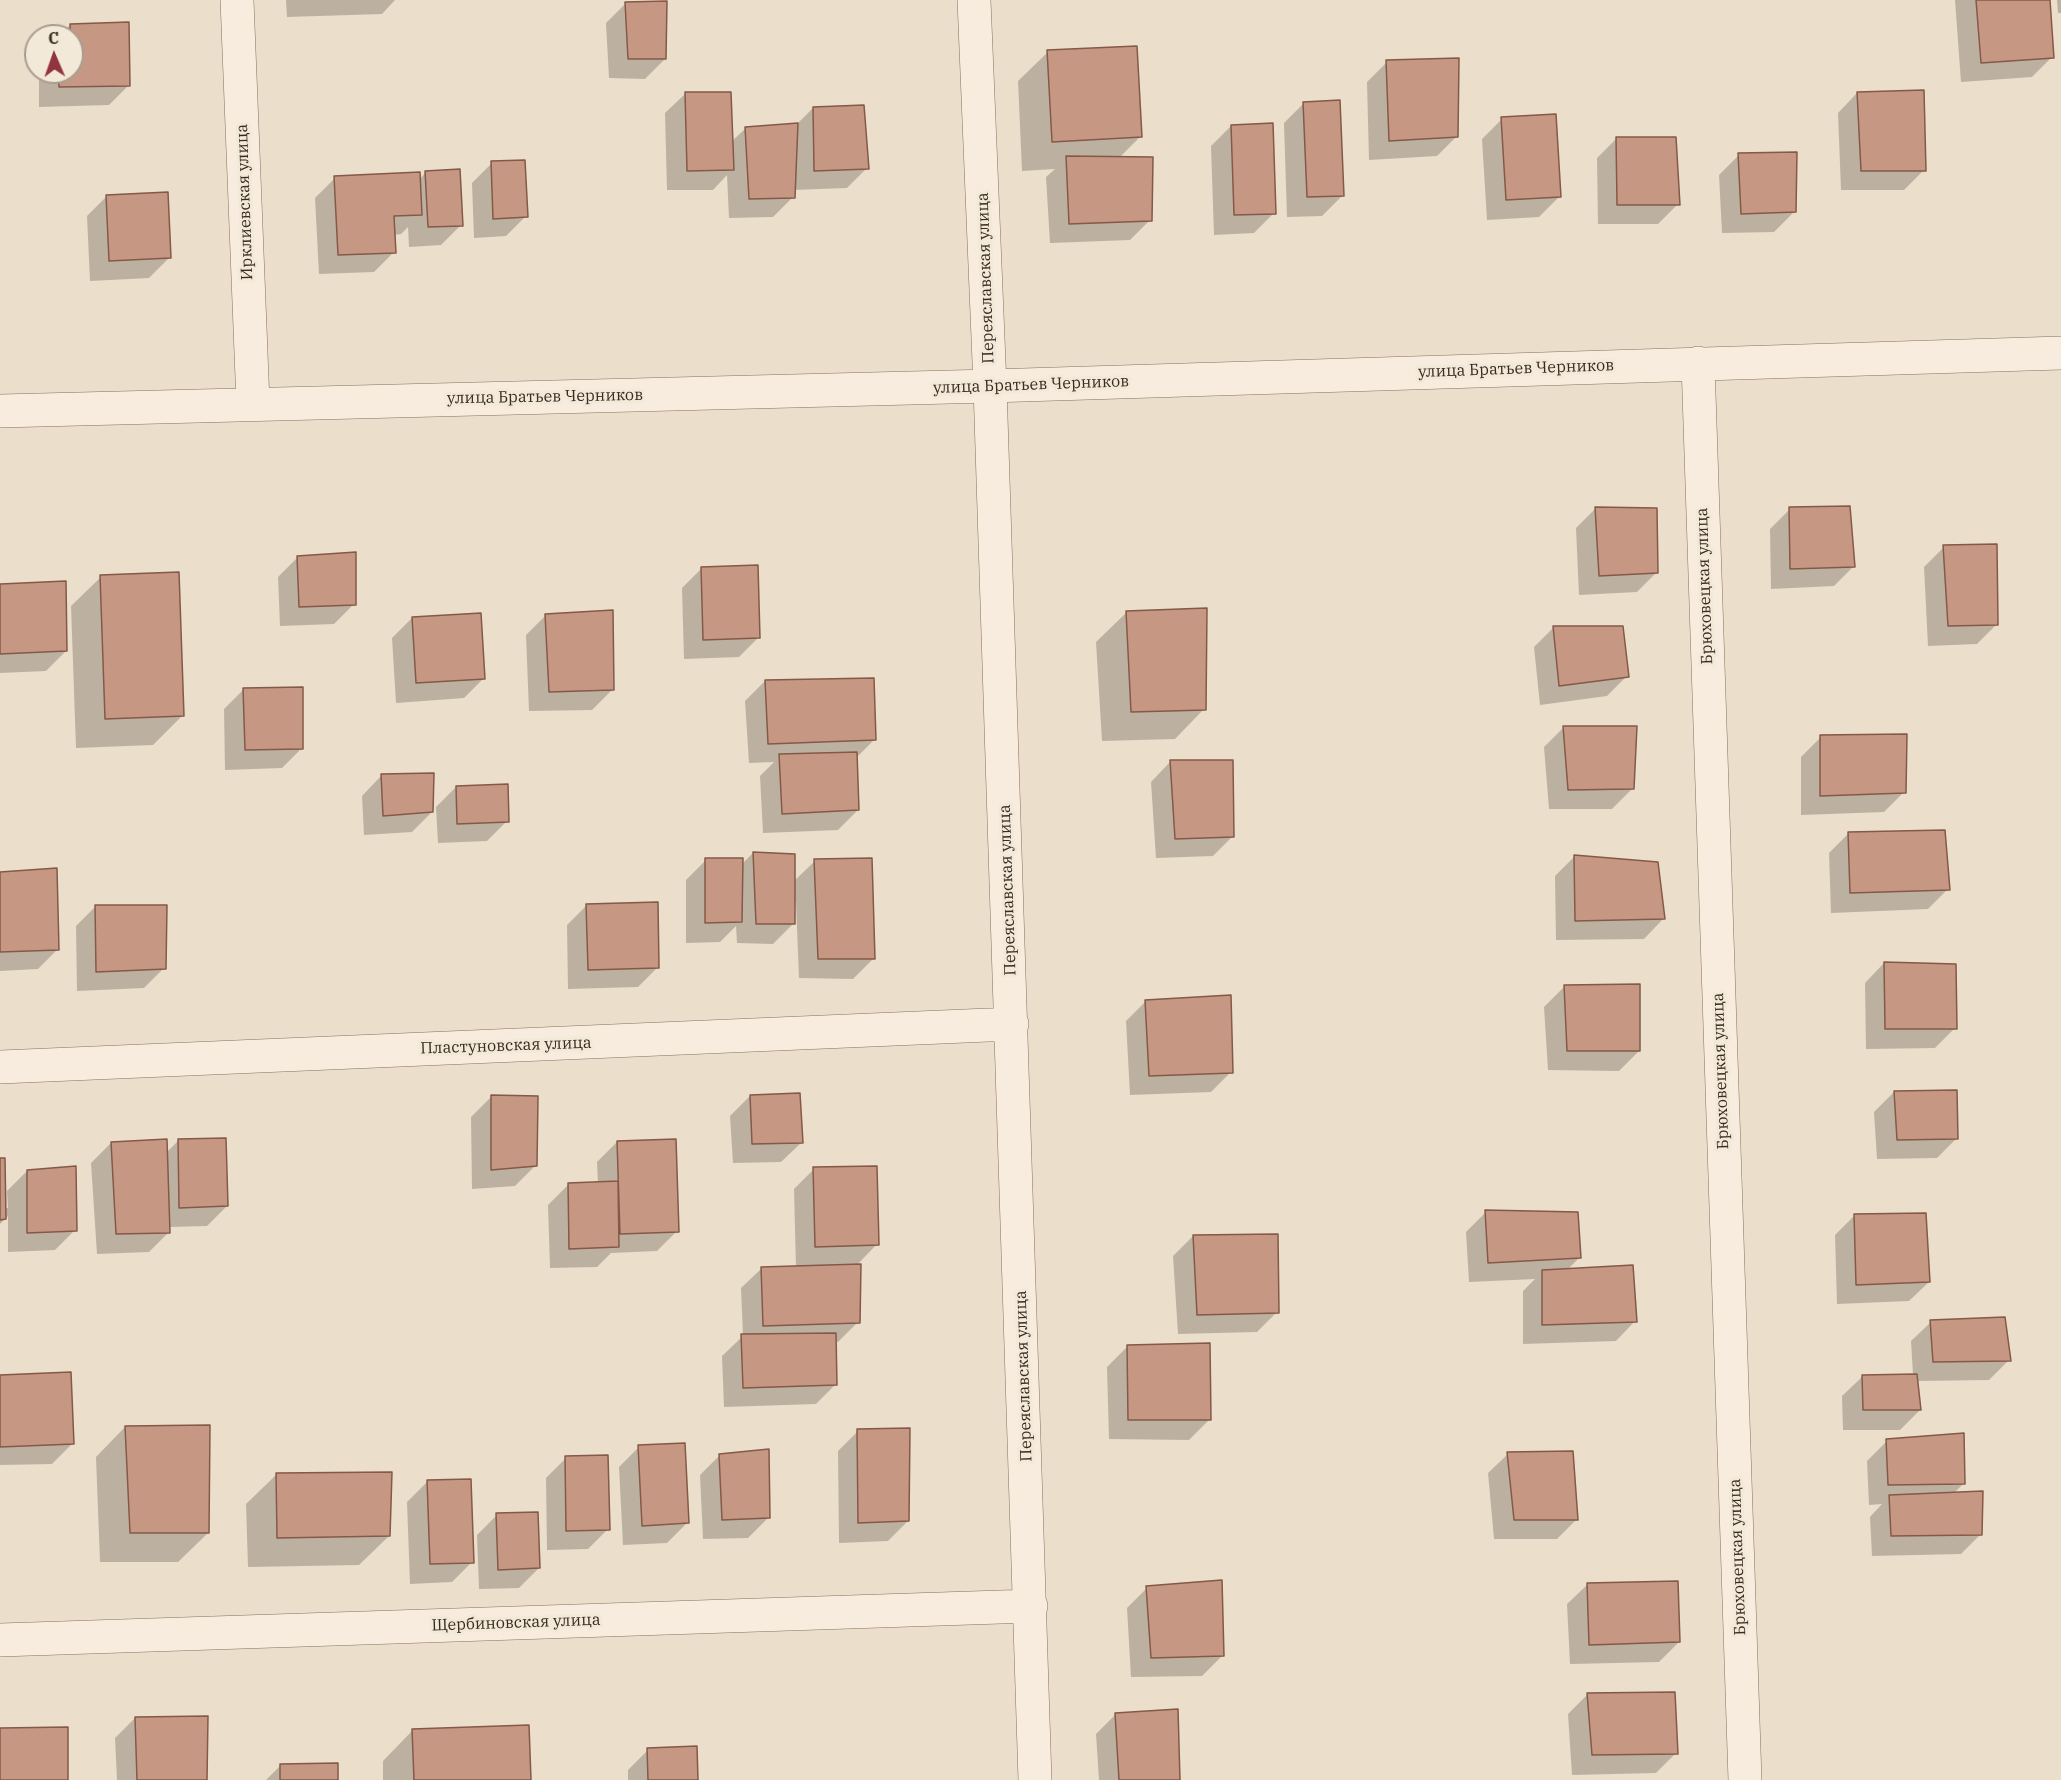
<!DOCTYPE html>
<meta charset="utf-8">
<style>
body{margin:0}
#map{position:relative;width:2061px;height:1780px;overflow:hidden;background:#ebdeca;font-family:"IBM Plex Serif",serif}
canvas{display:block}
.north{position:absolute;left:24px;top:24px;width:60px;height:60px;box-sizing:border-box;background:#f3e9d9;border:2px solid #a99d90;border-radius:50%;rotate:358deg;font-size:16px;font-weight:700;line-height:24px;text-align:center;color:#392a22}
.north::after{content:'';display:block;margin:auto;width:21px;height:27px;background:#91343f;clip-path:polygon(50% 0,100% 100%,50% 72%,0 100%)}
</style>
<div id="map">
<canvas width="2061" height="1780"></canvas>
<div class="north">С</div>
</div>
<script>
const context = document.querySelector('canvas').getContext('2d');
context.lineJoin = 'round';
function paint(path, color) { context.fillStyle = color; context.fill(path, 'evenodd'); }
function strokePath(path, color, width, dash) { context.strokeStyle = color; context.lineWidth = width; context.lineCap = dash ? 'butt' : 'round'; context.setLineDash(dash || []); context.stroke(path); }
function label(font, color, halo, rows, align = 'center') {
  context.font = font + ' "IBM Plex Serif",serif'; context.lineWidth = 6; context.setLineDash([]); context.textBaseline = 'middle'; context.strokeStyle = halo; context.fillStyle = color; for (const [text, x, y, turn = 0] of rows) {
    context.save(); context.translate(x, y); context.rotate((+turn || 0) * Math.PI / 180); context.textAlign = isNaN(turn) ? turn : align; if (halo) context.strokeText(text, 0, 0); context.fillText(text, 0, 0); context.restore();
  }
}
paint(new Path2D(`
 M286,0H395L382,14L287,17Z
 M1955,0H2048L2052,57L2032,77L1961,82Z
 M2057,0H2061V13H2058Z
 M626,3L665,59L645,79L609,78L606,23Z
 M70,25L129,85L109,105L39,107V72H72V36H60Z
 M1048,52L1140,137L1119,158L1150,220L1130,240L1050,243L1046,177L1055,169L1022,171L1018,81Z
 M1387,62L1457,136L1437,156L1369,160L1367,82Z
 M1857,93L1924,170L1904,190H1841L1838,113Z
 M685,94L731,142L745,129L797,124L813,108L867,168L847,188L793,190V197L773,217L729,218L727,175L713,190H667L665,113Z
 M1304,103L1342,196L1322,216L1287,217L1284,123Z
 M1502,119L1559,197L1539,217L1487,220L1482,139Z
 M1231,126L1274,213L1254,233L1214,235L1211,146Z
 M1617,138L1678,204L1658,224H1598L1597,158Z
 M1739,155L1794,212L1774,232L1722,233L1719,175Z
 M492,163L526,216L506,236L474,238L472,183Z
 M426,172L461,225L441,245L409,247L408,227L401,234L393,235L394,252L374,272L319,274L315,198L335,178L419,180Z
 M107,196L169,258L149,278L90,281L87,216Z
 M1596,508L1657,572L1637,592L1579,595L1576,528Z
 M1790,509L1853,567L1834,586L1771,589L1770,529Z
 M1944,547L1997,624L1977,644L1928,646L1924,567Z
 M298,557L354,604L334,624L280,626L278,577Z
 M702,568L759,637L739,657L684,659L682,588Z
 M101,577L183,715L153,745L76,748L71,606Z
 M0,585L66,651L46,671L0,673Z
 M1126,613L1204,709L1175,739L1102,741L1096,642Z
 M546,615L612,690L592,710L529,711L526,635Z
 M412,618L484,678L464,698L396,703L392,638Z
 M1554,627L1627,676L1607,696L1540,705L1534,647Z
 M765,681L875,739L856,758L858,810L838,830L763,833L760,776L774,762L749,763L745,701Z
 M244,689L302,748L282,768L225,770L224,709Z
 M1564,727L1632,789L1612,809H1549L1544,747Z
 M1821,737L1904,792L1884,812L1801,815V757Z
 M1170,762L1233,836L1213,856L1156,858L1151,782Z
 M381,776L432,812L412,832L364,835L362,796Z
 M456,787L507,821L487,841L438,843L436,807Z
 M1849,833L1948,889L1928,909L1831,913L1829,853Z
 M753,853L793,882L815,861L873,959L853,979L799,978L796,902H793V924L773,944L737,943L736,926L720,942L686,943V880L706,860L741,865Z
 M1575,856L1663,919L1644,939L1556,940L1555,876Z
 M0,874L58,949L38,969L0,971Z
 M587,905L658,967L638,987L568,989L567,925Z
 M96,906L164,968L144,988L77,991L76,926Z
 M1884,963L1955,1028L1935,1048L1866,1049L1865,983Z
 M1564,987L1639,1051L1619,1071L1548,1070L1544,1007Z
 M1146,1001L1231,1072L1211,1092L1130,1095L1126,1021Z
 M1894,1092L1957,1138L1937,1158L1877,1159L1874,1112Z
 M750,1096L801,1143L781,1162L733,1163L730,1116Z
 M491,1097L535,1166L515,1186L472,1189L471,1117Z
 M179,1140L227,1206L207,1226L169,1227V1232L149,1252L97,1254L91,1163L111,1143L166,1153Z
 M617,1142L677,1231L657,1251L611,1253L597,1267L550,1268L548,1205L568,1185L598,1184L597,1162Z
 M0,1160L5,1208H8L7,1191L27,1171L75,1230L55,1250L8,1252V1216L0,1224Z
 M814,1169L877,1244L856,1266L858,1322L838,1342H834L836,1384L816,1404L724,1407L722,1356L743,1336L741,1288L761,1269L796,1268L794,1189Z
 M1486,1212L1579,1258L1567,1270L1635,1321L1616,1341L1523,1344V1291L1535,1279L1469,1282L1466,1232Z
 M1855,1215L1929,1282L1909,1301L1837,1304L1835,1235Z
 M1193,1236L1277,1312L1257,1332L1178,1334L1173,1256Z
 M1931,1322L2009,1360L1989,1380L1916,1381L1920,1410L1900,1430H1843L1842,1396L1862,1377L1913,1375L1911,1341Z
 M1127,1347L1209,1420L1189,1440L1109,1439L1107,1367Z
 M0,1376L72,1444L52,1464L0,1465Z
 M125,1427L208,1533L178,1562H100L96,1457Z
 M858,1431L908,1521L888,1541L839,1543L838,1451Z
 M1887,1441L1964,1483L1953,1494L1981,1534L1961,1554L1872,1556L1870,1517L1882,1504L1869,1505L1867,1461Z
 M639,1447L687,1523L667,1543L623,1545L619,1467Z
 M1508,1454L1576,1520L1557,1539H1494L1488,1473Z
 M720,1455L768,1518L748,1538L703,1539L700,1475Z
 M566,1458L608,1529L588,1549L547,1550L546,1478Z
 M276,1475L389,1536L359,1565L248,1567L246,1504Z
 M427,1482L472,1562L452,1582L410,1584L407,1502Z
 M497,1515L539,1568L519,1588L479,1589L477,1535Z
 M1587,1585L1679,1642L1659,1662L1570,1664L1567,1604Z
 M1147,1588L1222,1656L1202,1676L1131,1677L1127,1608Z
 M1588,1694L1676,1753L1656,1773L1572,1775L1568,1714Z
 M1116,1714L1179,1780H1099L1096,1734Z
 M135,1718L206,1780H117L115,1738Z
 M412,1731L530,1780H383V1761Z
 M648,1750L697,1780H628V1770Z
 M281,1765L337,1780H266Z`), '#0003');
const building = new Path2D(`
 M1976,0H2050L2054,58L1981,63Z
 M667,1L666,59H628L625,2Z
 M129,22L130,86L59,87L58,72H72L70,24Z
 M1137,46L1142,137L1052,142L1047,50Z
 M1459,58L1458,137L1389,141L1386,60Z
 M1924,90L1926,171H1861L1857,92Z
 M685,92H731L734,170L687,171Z
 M1340,100L1344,196L1307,197L1303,102Z
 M864,105L869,169L814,171L813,107Z
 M1556,114L1561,197L1506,200L1501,117Z
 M798,123L795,198L749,199L745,127Z
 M1273,123L1276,214L1234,215L1231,125Z
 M1616,137H1676L1680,205H1617Z
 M1797,152L1796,212L1741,214L1738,153Z
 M1066,156L1153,157L1152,221L1069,224Z
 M525,160L528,217L493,219L491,161Z
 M460,169L463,226L428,227L425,171Z
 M420,172L422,215L394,216L396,253L338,255L334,176Z
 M168,192L171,258L109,261L106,195Z
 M1850,506L1855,567L1790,569L1789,507Z
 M1595,507L1657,508L1658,573L1599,576Z
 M1997,544L1998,625L1948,626L1943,545Z
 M356,552V605L299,607L297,556Z
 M758,565L760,638L703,640L701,567Z
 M179,572L184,716L105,719L100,575Z
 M66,581L67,651L0,654V584Z
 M1207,608L1206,710L1131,712L1126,611Z
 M613,610L614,690L549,692L545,614Z
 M481,613L485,679L416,683L412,617Z
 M1553,626H1623L1629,677L1559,686Z
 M874,678L876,740L768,744L765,680Z
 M303,687V749L245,750L243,688Z
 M1563,726H1637L1634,789L1568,790Z
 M1907,734L1906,793L1820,796V735Z
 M857,752L859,810L782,814L779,754Z
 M1170,760H1233L1234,837L1175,839Z
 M434,773L433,812L383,816L381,774Z
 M508,784L509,822L457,824L456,786Z
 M1945,830L1950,890L1850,893L1848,832Z
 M753,852L795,854V924H756Z
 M1574,855L1658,862L1665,919L1575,921Z
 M705,858H743L742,922L705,923Z
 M872,858L875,959H818L814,859Z
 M57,868L59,950L0,952V872Z
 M658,902L659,968L588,970L586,904Z
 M95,905H167L166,969L96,972Z
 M1884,962L1956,964L1957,1029H1885Z
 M1640,984V1051H1567L1564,985Z
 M1231,995L1233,1073L1149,1076L1145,1000Z
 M1957,1090L1958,1139L1897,1140L1894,1091Z
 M800,1093L803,1143L752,1144L750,1095Z
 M491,1095L538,1096L537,1166L491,1170Z
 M226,1138L228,1206L179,1208L178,1139Z
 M167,1139L170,1233L116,1234L111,1142Z
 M676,1139L679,1232L620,1234L617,1141Z
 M0,1158H5L6,1219L0,1220Z
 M76,1166L77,1231L27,1233V1170Z
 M877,1166L879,1245L815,1247L813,1167Z
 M618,1181L619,1247L569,1249L568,1183Z
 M1485,1210L1578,1212L1581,1258L1488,1263Z
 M1926,1213L1930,1282L1856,1285L1854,1214Z
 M1278,1234L1279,1313L1197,1315L1193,1235Z
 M861,1264L860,1323L763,1326L761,1267Z
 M1633,1265L1637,1322L1542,1325V1270Z
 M2005,1317L2011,1361L1933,1362L1930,1320Z
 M836,1333L837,1385L743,1388L741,1334Z
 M1210,1343L1211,1420H1128L1127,1345Z
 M71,1372L74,1444L0,1447V1375Z
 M1917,1374L1921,1410H1863L1862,1375Z
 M210,1425L209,1533H130L125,1426Z
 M910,1428L909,1521L858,1523L857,1429Z
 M1964,1433L1965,1484L1888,1485L1886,1439Z
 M685,1443L689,1523L642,1526L638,1445Z
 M769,1449L770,1518L722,1520L719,1454Z
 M1573,1451L1578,1520H1514L1507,1452Z
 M608,1455L610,1530L566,1531L565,1456Z
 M392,1472L390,1536L277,1538L276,1473Z
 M471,1479L474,1563L430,1564L427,1480Z
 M1983,1491L1982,1535L1891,1536L1889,1495Z
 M538,1512L540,1568L498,1570L496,1513Z
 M1222,1580L1224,1656L1151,1658L1146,1586Z
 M1678,1581L1680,1642L1589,1645L1587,1583Z
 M1675,1692L1678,1754L1592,1755L1587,1693Z
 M1178,1709L1180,1780H1119L1115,1713Z
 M208,1716L207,1780H137L135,1717Z
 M529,1725L531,1780H414L412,1729Z
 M68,1727V1780H0V1728Z
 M697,1746L698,1780H648L647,1748Z
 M338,1763V1780H280V1764Z`);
paint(building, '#c69883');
strokePath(building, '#845947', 1.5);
const minor = new Path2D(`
 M237,0L253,403
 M974,0L990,386L1035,1780
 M1698,363L1745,1780
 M0,411L990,386L2061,353
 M0,1067L1012,1024
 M0,1640L1031,1606`);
strokePath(minor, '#877060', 34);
strokePath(minor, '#f7ecdd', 33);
label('16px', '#392a22', '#f3e9d9', [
 ["Ирклиевская улица",245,202,-92],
 ["Переяславская улица",986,278,-92],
 ["улица Братьев Черников",1516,369,-2],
 ["улица Братьев Черников",1031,385,-2],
 ["улица Братьев Черников",545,397,-1],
 ["Брюховецкая улица",1705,586,-92],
 ["Переяславская улица",1008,890,-92],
 ["Пластуновская улица",506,1046,-2],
 ["Брюховецкая улица",1721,1071,-92],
 ["Переяславская улица",1024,1376,-92],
 ["Брюховецкая улица",1738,1557,-92],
 ["Щербиновская улица",516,1623,-2]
]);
</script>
